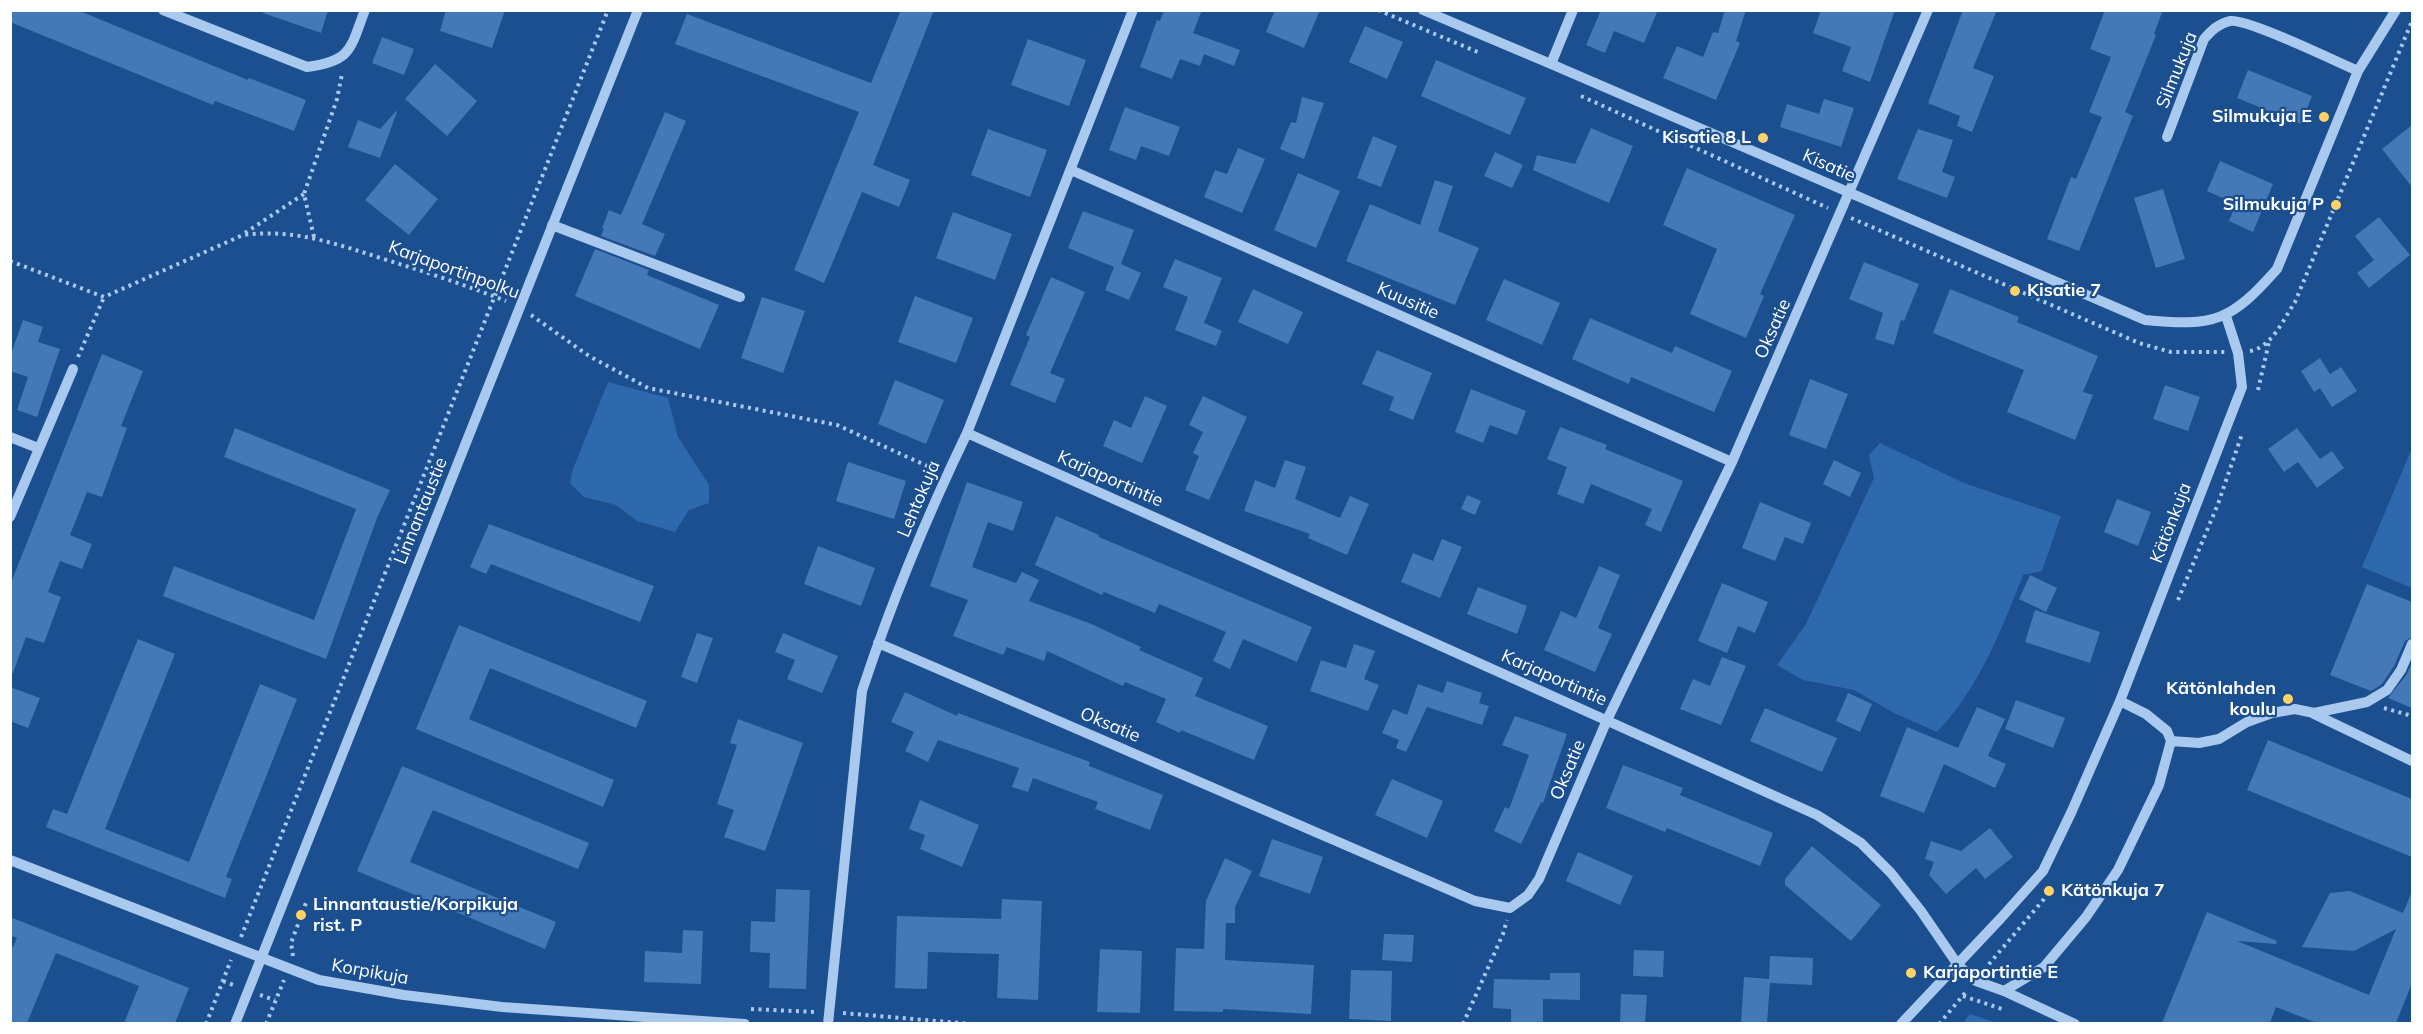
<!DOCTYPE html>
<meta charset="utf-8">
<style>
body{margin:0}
#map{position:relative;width:2423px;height:1034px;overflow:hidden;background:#1b4f8f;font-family:Mulish,sans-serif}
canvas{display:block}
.frame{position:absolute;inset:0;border:12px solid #fff;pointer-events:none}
</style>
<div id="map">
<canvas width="2423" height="1034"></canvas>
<div class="frame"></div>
</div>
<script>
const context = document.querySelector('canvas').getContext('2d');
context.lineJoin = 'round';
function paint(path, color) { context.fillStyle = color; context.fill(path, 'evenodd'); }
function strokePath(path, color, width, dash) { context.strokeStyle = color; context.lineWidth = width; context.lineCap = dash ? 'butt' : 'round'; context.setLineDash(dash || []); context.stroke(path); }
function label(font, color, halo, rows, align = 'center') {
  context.font = font + ' Mulish,sans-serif'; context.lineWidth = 4.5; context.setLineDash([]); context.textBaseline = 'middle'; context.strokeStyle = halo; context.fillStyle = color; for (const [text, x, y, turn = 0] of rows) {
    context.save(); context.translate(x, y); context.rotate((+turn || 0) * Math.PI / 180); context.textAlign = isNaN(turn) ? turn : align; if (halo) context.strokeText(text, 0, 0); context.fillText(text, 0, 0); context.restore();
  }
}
paint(new Path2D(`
 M608,382L668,398L678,437L709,485V503L689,510L675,532L637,521L616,505L584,497L570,483L573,469Z
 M1880,443L1964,483L2061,516L2042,571L2023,575C2001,631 1979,688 1937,732L1894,713L1854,690L1803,680L1777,665L1806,624L1874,478L1869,455Z
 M2412,448V588L2362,567Z
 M1970,1014L1997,1023H1963Z`), '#2e69ad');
paint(new Path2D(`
 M10,10H77L248,80L249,78L306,100L294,131L215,101L213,105L10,22Z
 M263,10H328L321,33L263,13Z
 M446,10H505L492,48L440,31Z
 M901,10H934L873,165L910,180L899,207L862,192L824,283L794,270L859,112L675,44L687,14L871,83Z
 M1164,10H1202L1193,33L1240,50L1234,66L1204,54L1200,66L1180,59L1172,79L1140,67L1157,20L1160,21Z
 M1275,10H1320L1304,48L1266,32Z
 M1601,10H1658L1644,43L1614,31L1605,53L1586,45Z
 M1725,10H1746L1736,41L1740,43L1716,100L1663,78L1677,46L1703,57L1713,32L1718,33Z
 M1821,10H1895L1870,82L1842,71L1851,47L1813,33Z
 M1963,10H1997L1973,68L1994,76L1972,132L1957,126L1960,116L1928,103Z
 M2105,10H2163L2154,34L2156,35L2125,112L2133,116L2079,251L2047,239L2071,177L2076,179L2102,117L2089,112L2111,57L2090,49Z
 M1365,26L1403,42L1387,79L1349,62Z
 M382,37L414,49L404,75L372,63Z
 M1028,39L1086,60L1069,106L1011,85Z
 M1436,60L1526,98L1510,135L1421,96Z
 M435,64L477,101L447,136L405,99Z
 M2248,70L2312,96L2301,124L2237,98Z
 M1302,97L1324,103L1304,159L1280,149L1291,122L1296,123Z
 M1824,99L1854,108L1841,147L1780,127L1787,104L1819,114Z
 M1125,107L1180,127L1169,156L1141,146L1136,160L1109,150Z
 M396,111L397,112L380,158L348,147L358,120L380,129Z
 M665,112L686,121L642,224L665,234L655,256L601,236L604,229L602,228L609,210L621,215Z
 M2412,125V187L2382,149Z
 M1591,128L1633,146L1609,203L1533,170L1537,155L1575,164Z
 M988,129L1047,150L1030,197L971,175Z
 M1918,129L1953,140L1942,172L1955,177L1947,198L1897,179Z
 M1373,136L1397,146L1381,187L1357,178Z
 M1238,148L1265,159L1242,213L1204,197L1215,170L1227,174Z
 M1495,152L1523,165L1512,188L1484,176Z
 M2220,161L2273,184L2253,232L2229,221L2236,204L2207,191Z
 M395,164L438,199L409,235L365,200Z
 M1687,168L1795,215L1760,294L1764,296L1746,338L1690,314L1717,249L1663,225Z
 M1298,173L1340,191L1316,248L1274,230Z
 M1435,180L1453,186L1438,231L1479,248L1455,305L1346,261L1370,204L1420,225Z
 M2163,189L2185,259L2156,268L2134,198Z
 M1083,211L1134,230L1121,264L1141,273L1129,300L1105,290L1114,267L1068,248Z
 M953,212L1012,234L995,280L936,258Z
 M2379,217L2410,255L2369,288L2357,273L2374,260L2355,236Z
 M595,249L649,270L647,275L719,305L700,349L575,296Z
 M1175,259L1222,278L1204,323L1222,331L1216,346L1175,330L1188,297L1163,287Z
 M1864,262L1919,284L1904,321L1901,320L1894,345L1875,339L1883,313L1849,299Z
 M1051,277L1085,292L1050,373L1065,379L1055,403L1010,385L1030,337L1026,335Z
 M1504,279L1560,303L1542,345L1486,320Z
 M1253,289L1303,312L1288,344L1238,322Z
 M1950,289L2019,317L2017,322L2098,356L2083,392L2093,395L2075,440L2007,412L2024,370L1933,333Z
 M915,296L973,318L956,363L898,342Z
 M762,297L805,311L783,373L741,358Z
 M1590,318L1672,353L1675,346L1732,371L1714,412L1631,377L1629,384L1572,359Z
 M23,320L43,327L38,342L60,349L37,417L17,410L28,377L10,371V357Z
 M1377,350L1432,373L1413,420L1389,410L1394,397L1362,384Z
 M102,354L143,371L121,426L127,428L102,497L87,492L70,535L92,544L82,569L60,561L48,592L61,597L44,643L26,637L13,673H10V585Z
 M2320,358L2330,374L2341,367L2357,391L2332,407L2320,388L2314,392L2301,371Z
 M1810,379L1848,394L1826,449L1789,435Z
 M895,380L944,400L926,444L878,424Z
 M2165,385L2200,397L2188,431L2153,419Z
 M1471,389L1526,411L1517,435L1490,425L1483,443L1455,432Z
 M1145,396L1167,406L1142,463L1103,446L1114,420L1131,428Z
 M1203,396L1247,417L1209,500L1185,490L1199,456L1193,453L1203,432L1189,425Z
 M1560,427L1607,445L1605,449L1683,481L1661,532L1645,525L1652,509L1591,484L1583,504L1557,494L1567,467L1547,459Z
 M235,428L390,490L377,518L326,659L163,596L174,566L314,620L356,509L224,457Z
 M2297,428L2320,459L2332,451L2344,468L2317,488L2298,462L2284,472L2268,449Z
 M1285,460L1306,467L1295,499L1340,518L1350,496L1369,504L1347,555L1308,538L1310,534L1244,511L1255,480L1275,488Z
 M1834,460L1861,473L1850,497L1823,484Z
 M848,462L906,481L894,519L836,501Z
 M967,482L1023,502L1013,531L988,522L972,567L1016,583L1022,572L1039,580L1029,601L1089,623L1141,647L1139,650L1203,678L1195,696L1268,726L1254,760L1181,730L1180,733L1156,722L1166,699L1125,682L1123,686L1047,651L1044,661L1007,647L1003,655L953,636L968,600L930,586Z
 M1467,495L1481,501L1475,515L1461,509Z
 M2117,499L2151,512L2138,546L2104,532Z
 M1760,502L1811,523L1803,544L1785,537L1775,561L1742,548Z
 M1056,516L1099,535V537L1312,627L1297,662L1243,639L1230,669L1213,661L1226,632L1159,604L1155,613L1104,592L1102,595L1035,565Z
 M489,524L654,586L640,622L491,564L486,574L470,567Z
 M1442,539L1462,547L1440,598L1401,582L1413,553L1433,561Z
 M818,546L875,568L861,606L804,584Z
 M1599,566L1620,575L1598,628L1612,634L1595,672L1544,650L1561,611L1576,618Z
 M2030,575L2057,588L2046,612L2019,599Z
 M1722,583L1768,602L1755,633L1738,626L1727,653L1698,641Z
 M2367,584L2412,602V637L2405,641L2394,666L2382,684L2371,691L2330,675Z
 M1478,587L1527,606L1517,634L1467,614Z
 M2035,610L2100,632L2090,663L2025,642Z
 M459,625L647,701L636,728L490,668L469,719L614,780L603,807L416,729Z
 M697,633L713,638L697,683L681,677Z
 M783,633L838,656L822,693L787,679L795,660L775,652Z
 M138,639L175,654L105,829L189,862L260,684L297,699L226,877L232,879L225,898L46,827L53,809L67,814Z
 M1354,644L1375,651L1364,679L1379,685L1368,711L1310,691L1321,660L1346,668Z
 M1722,657L1746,666L1721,725L1680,709L1693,679L1710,686Z
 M2412,662V708L2388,698L2407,674Z
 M1447,681L1482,693L1479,703L1489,706L1482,725L1427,707L1406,752L1396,748L1399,740L1382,733L1393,709L1407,715L1418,684L1443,693Z
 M10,687L40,698L28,728L10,721Z
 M905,692L957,716L958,713L1090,762L1089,766L1163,795L1150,830L1095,809L1098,802L1033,778L1028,792L1012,787L1019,768L938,740L928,762L905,751L914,732L891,722Z
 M1848,693L1872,704L1860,732L1836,721Z
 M2016,700L2065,718L2053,748L2005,729Z
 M1977,707L2005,719L1988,756L2006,764L1995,788L1944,764L1924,813L1880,796L1907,727L1958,748Z
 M1765,708L1837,738L1822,772L1750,741Z
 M1515,716L1567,734L1543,803L1541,802L1521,844L1494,831L1505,807L1509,809L1529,755L1502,745Z
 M738,719L803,743L765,851L724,837L734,810L717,804L737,745L730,743Z
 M2268,740L2412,799V857L2247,790Z
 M1623,765L1683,788L1680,795L1773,833L1760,866L1667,828L1665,832L1606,808Z
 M402,766L589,843L578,869L433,810L425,827L410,862L556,922L545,949L357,871Z
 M1392,779L1443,801L1427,838L1375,815Z
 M920,800L979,825L962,867L920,849L925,835L909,829Z
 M1990,828L2013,857L1985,879L1976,868L1946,894L1929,875L1934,862L1925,859L1931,841L1961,851Z
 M1272,839L1323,857L1310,894L1259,876Z
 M1812,846L1881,905L1851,941L1785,885V879Z
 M1578,852L1633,876L1620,905L1566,881Z
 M1225,858L1252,871L1235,907V923H1226L1225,960L1314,965L1311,1014L1223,1009V1012L1174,1011L1176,948L1204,949L1206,901Z
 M776,889L810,890L806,989L769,988L770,953L750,952L751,921L775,922Z
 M2350,891L2403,913L2412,891V983L2396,1023H2317L2276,1007L2270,1023H2162L2207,912L2277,941L2276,944L2237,941L2369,995L2396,929L2354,951L2302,947L2330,893Z
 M1002,899L1042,901L1038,1000L997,998L999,954L928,952L927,989L895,988L897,916L1001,919Z
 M10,917L189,988L175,1023H124L139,986L56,953L27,1023H10V953L17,938L10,935Z
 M683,930L703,931L701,984L644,982L645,951L682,953Z
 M1384,934L1414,935L1412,962L1382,960Z
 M1100,949L1142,951L1140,1013L1097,1012Z
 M1634,950L1664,951L1663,977L1633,976Z
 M1770,956L1813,958L1812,985L1770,983L1767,1023H1741L1744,977L1769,979Z
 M1351,970L1392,971L1391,1021L1349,1019Z
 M1550,973H1580V1000L1543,999V1023H1511V1009L1493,1008L1494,979L1550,980Z
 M1621,994L1647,995L1645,1023H1620Z`), '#4478b7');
strokePath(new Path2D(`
 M1378,10L1480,53
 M1581,96L1828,208
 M1851,218L2139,343L2171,352H2225
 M245,233L304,194
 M314,237L304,194L337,99L342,74
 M10,261L104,297L243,235C296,228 339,245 390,261C429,273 468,286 506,301
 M531,315L589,356L648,388L837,425L936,470
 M2250,351C2272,347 2283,320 2295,302L2412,21
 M78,357L104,297
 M2258,390L2269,342
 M2178,600L2218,504L2242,434
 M2384,708L2412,716
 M241,937L608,10
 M293,956L291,943L307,900
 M1984,970L2044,899L2051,887
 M223,981L236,986
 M260,995L275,1000
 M1963,996L2005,1010
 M751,1009L815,1012
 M843,1013L972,1024
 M206,1024L231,960
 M266,1024L284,980
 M1463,1024L1503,934L1507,920
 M1939,1024L1966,992`), '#a9c9ee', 4, [3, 4.5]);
strokePath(new Path2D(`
 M163,10L307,67C352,61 350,49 365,10
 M1423,10L1551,64L2145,320C2215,327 2231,321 2277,269L2358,71L2396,10
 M1551,64L1573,10
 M2167,137L2204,39C2212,30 2218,24 2230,21C2247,18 2337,62 2358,71
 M1071,170L1732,462
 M552,225L740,297
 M967,433L1817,815L1861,843L1891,873L1921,911L1958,965L1976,981L2004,991L2075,1024
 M10,437L38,448
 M10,517L73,369
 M878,643L1475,901L1510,908L1528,895L1539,879L1607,720L1732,462L1928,10
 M2314,714L2412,761
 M2171,741L2199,743L2219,739L2247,722L2272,713L2295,709L2314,713L2367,702L2387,690L2401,670L2412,644
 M10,860L319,980L404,995L502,1007L745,1024
 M2004,991L2044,967L2086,917L2118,870L2159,785L2171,741L2167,731L2146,714L2120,701
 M235,1024L638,10
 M828,1024L862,691C891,603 927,516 967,433L1133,10
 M1901,1024L2001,918L2043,871L2071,813L2120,701L2242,387L2238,353L2226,316`), '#a9c9ee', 10);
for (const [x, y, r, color] of [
 [2324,117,6,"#ffd166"],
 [1763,138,6,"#ffd166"],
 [2336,205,6,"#ffd166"],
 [2015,291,6,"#ffd166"],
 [2288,699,6,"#ffd166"],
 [2049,891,6,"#ffd166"],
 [301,915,6,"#ffd166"],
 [1911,973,6,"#ffd166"]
]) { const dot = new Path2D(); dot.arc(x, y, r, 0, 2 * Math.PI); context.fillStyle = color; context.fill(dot); strokePath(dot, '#1b4f8f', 2); }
label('18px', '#fff', '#1b4f8f', [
 ["Silmukuja",2177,70,-68],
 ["Kisatie",1829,166,24],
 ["Karjaportinpolku",454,270,20],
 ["Kuusitie",1408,301,24],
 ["Oksatie",1773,329,-66],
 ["Karjaportintie",1110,479,24],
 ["Lehtokuja",919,499,-67],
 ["Linnantaustie",421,511,-68],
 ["Kätönkuja",2171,523,-69],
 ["Karjaportintie",1554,678,24],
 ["Oksatie",1110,725,23],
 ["Oksatie",1568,770,-67],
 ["Korpikuja",370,972,10]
]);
label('bold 18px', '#fff', '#1b4f8f', [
 ["Silmukuja E",2312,117],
 ["Kisatie 8 L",1751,138],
 ["Silmukuja P",2324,205],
 ["Kisatie 7",2027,291,"left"],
 ["Kätönlahden",2276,689],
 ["koulu",2276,710],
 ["Kätönkuja 7",2061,891,"left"],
 ["Linnantaustie/Korpikuja",313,905,"left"],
 ["rist. P",313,926,"left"],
 ["Karjaportintie E",1923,973,"left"]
], 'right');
</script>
